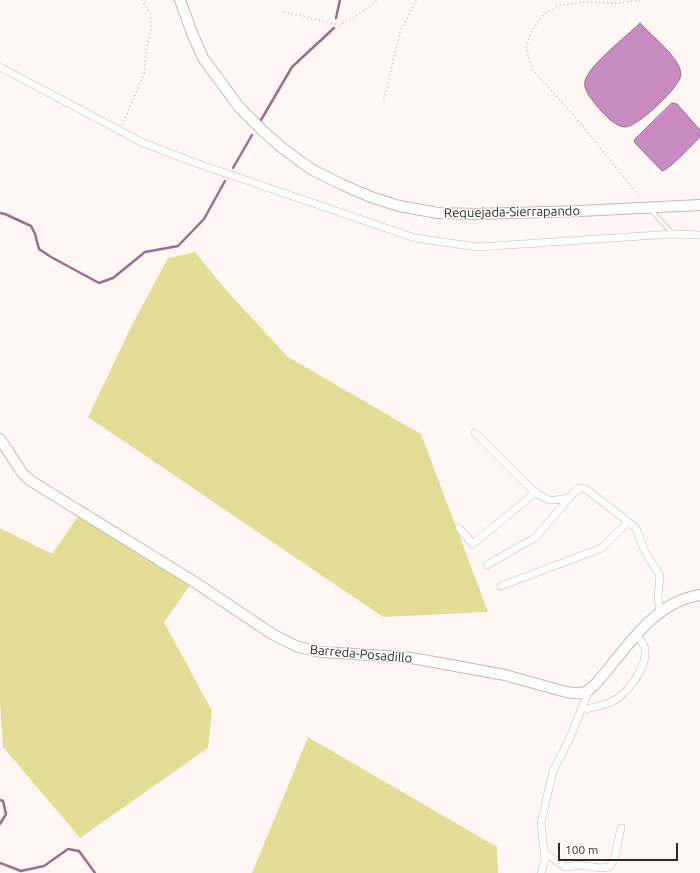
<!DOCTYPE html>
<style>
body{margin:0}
#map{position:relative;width:700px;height:873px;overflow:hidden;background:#fff7f4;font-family:Ubuntu,sans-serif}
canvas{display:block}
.scale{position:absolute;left:558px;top:843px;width:120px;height:18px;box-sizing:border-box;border:2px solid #2e2a29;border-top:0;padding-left:5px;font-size:12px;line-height:14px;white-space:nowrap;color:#2e2a29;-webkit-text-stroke:3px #fff;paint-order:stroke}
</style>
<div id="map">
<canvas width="700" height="873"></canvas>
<div class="scale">100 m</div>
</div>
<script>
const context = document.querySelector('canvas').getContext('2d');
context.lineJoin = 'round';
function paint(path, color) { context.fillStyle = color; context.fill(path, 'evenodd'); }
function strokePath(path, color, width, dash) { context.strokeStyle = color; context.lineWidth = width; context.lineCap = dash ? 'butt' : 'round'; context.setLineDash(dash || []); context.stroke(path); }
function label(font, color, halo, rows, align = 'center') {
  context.font = font + ' Ubuntu,sans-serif'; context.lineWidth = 3; context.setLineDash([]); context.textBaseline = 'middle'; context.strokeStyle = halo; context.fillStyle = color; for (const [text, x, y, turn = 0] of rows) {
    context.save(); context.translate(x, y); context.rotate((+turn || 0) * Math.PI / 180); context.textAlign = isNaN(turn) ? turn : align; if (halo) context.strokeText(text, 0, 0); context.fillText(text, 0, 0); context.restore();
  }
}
paint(new Path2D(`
 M195,252L226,290L288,357L421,434L488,612L383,617L88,417L133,323L168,258Z
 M81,512L193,581L164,622L212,711L208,748L80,838L3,747L0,701V528L52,554Z
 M308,737L497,847L498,873H252Z`), '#e4dd97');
const water = new Path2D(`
 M640,23C651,35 675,54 680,69C681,72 681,75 680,78C676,90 637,128 624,127C614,126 602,112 596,105C591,98 583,90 585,81C589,65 627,36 640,23Z
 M672,103L677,104L700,130V137C692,145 670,169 662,171L635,143L634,141L635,139Z`);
paint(water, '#c78bc0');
strokePath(water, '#996e93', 1);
strokePath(new Path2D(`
 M336,18L340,0
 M261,120L292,67L334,28
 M233,168L252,135
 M0,213L5,214L31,226L35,234L39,249L51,257L99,283L113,278L145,252L178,246L204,219L225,181
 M0,800L3,801L6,814L0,824
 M0,863L21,871L44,866L68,849L79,851L95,873`), '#996e93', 2.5);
const lane = new Path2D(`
 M651,210L672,233`);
const street = new Path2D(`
 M0,67L117,129L141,142L193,162L415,238L478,247L672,234L700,235
 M475,433L534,492L549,500H555L569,498
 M459,528L473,544L536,492
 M487,565L536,537L576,490L580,488L586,489L636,528L638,533L644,550L660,576L658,596L660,613
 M501,586L602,548L628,522
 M581,710C591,708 601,706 611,702C627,695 647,668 645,650C645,645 639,639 636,634
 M544,852L565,867L580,865L600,868L609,867L614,860L621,828
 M541,873L545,859L541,823L553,771L569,740L589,690`);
const secondary = new Path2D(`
 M180,0L192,33L203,58L239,107L263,131L281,147L311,169L343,185L371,197L399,206L438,213L476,214L580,211L700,205
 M0,439L23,474L31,481L193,581L272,634L298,647L321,652L404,657L423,660L505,675L566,692C574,693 582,695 589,690C598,683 605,673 612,664C636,635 660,601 700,595`);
strokePath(lane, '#c2b9b6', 5);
strokePath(street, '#c2b9b6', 8);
strokePath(secondary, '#c2b9b6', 12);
strokePath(new Path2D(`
 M640,0L619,3L585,2L562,5L545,13L532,30L526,48L532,69L576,118L641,198
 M284,12L339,25L355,17L378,0
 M384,99L400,32L416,0
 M122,125L144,74L146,50L151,29L150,13L142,0`), '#bab4b1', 1.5, [1, 3]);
strokePath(lane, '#fff', 3.5);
strokePath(street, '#fff', 7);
strokePath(secondary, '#fff', 10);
label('13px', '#2e2a29', '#fff', [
 ["Requejada-Sierrapando",512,212,-1],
 ["Barreda-Posadillo",361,654,5]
]);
</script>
